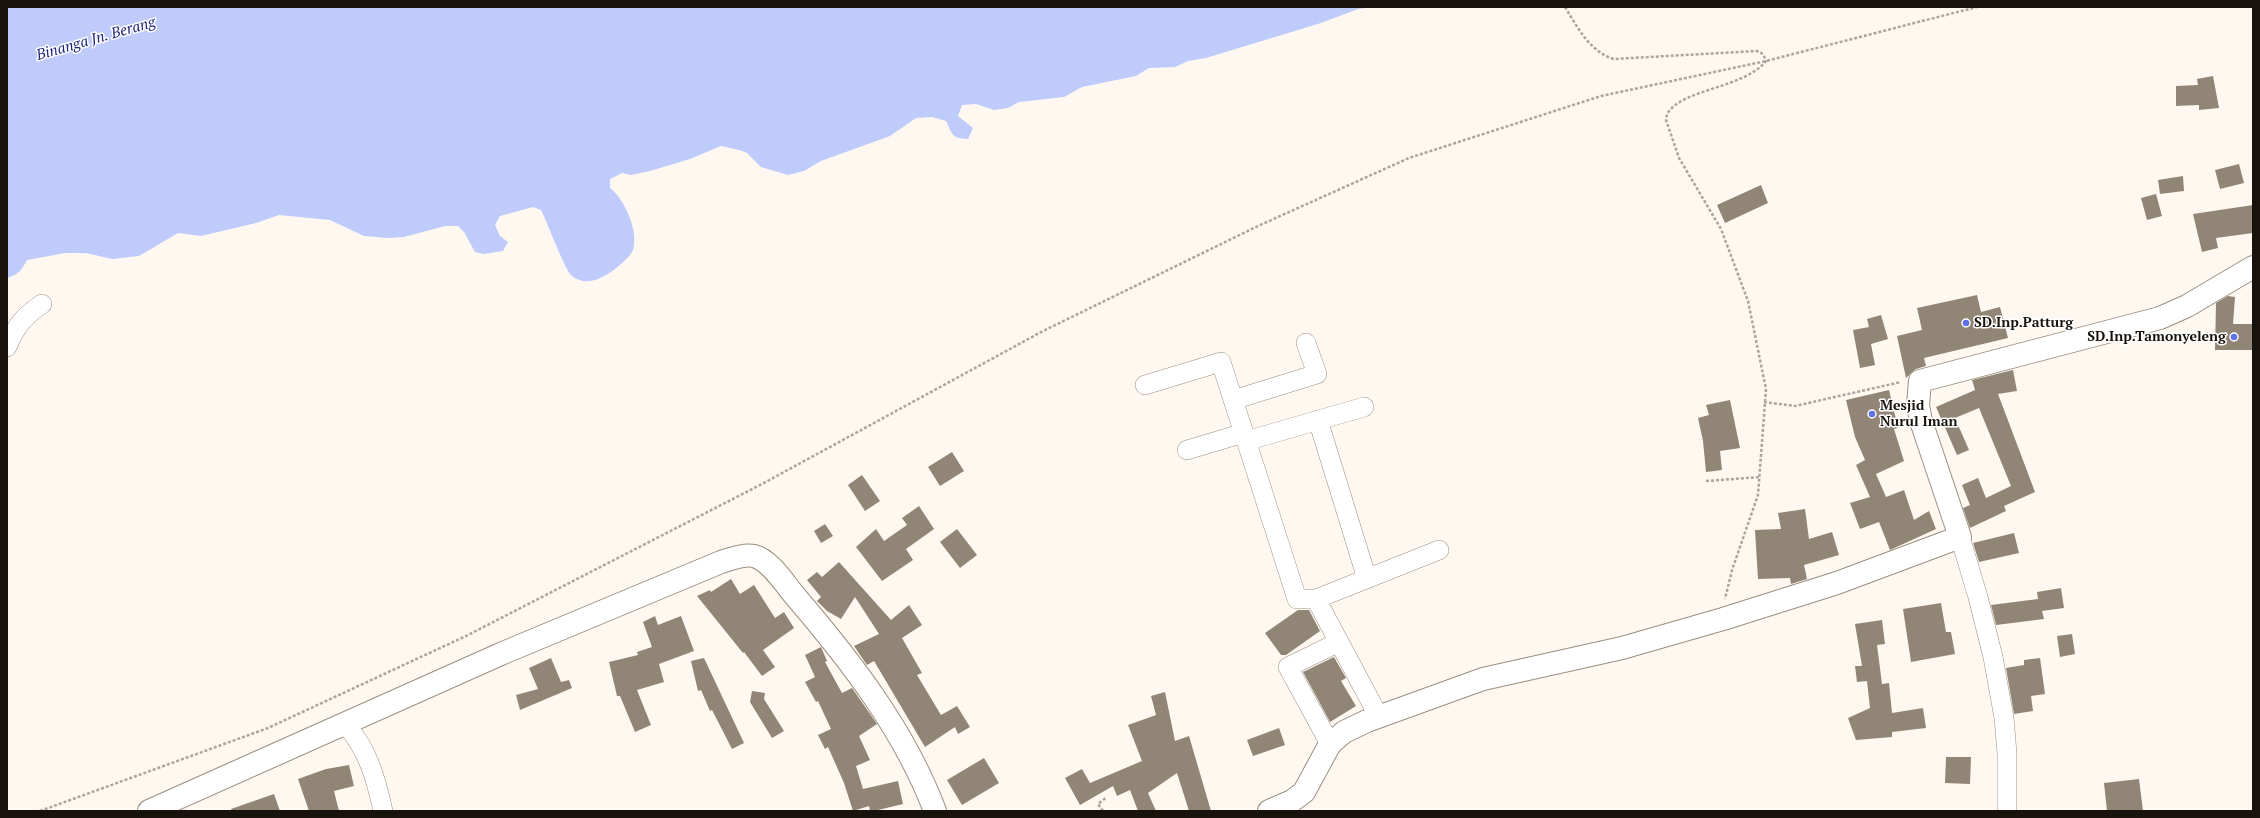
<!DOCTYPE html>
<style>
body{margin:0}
#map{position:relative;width:2260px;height:818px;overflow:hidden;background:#fef8f1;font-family:"PT Serif",serif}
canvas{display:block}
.frame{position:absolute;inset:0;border:8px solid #17120c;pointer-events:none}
</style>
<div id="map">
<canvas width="2260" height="818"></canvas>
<div class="frame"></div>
</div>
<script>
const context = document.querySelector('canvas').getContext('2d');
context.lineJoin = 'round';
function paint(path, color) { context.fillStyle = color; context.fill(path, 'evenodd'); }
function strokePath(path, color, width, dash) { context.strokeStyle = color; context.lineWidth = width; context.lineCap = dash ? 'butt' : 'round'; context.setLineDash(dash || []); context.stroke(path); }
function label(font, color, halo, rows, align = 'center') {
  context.font = font + ' "PT Serif",serif'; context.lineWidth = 3; context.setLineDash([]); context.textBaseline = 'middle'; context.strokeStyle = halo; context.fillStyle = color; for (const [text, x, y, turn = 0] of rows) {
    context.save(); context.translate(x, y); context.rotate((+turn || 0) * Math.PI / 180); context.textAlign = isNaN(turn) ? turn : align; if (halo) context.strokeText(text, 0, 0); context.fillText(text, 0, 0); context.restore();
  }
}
paint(new Path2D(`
 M7,7H1373L1358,9L1321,23L1206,58L1188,61L1175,67L1149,68L1136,76L1082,87L1064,97L1019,102L1008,108L994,110L976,104L962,105L958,116L973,128L968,139C951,138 953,135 946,121L932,117L916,118L890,136L821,161L804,171L788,175L761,167L747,153L739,150L721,146L690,159L650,171L631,175L622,173L610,179V188C625,200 639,231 633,250C631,255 625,260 621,264C608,275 589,289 572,276C565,271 547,221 541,210L533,207L500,216L495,225L500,236L508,242L503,251L484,254L475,252L464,232L458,226H445L404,237L388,238L364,236L330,220L279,215L256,223L201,236L178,233L139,256L112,259L86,253H65L27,260C22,270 18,275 7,278Z`), '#becbfb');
paint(new Path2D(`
 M2213,76L2219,108L2199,110V105L2176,106V86L2198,85L2197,79Z
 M2239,164L2244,183L2220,189L2215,170Z
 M2183,176L2184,191L2160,194L2158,180Z
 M1761,185L1768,203L1725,223L1717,205Z
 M2156,194L2162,216L2147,220L2141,198Z
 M2253,205V233L2216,238L2218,248L2202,252L2193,214Z
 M1977,295L1981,312L2000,307L2008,338L1924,358L1926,366L1916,369L1906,378L1897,336L1922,330L1917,308Z
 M2228,296L2235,297L2233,324H2253V350H2215L2216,303Z
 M1881,315L1888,339L1871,344L1875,365L1860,368L1853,330L1869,327L1867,319Z
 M2013,370L2017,391L1998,394L2035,492L2004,506L2006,511L1970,528L1963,508L1970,505L1962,485L1978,478L1986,498L2011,486L1979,408L1955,418L1969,450L1957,455L1936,407L1975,390L1972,380Z
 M1889,390L1898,428L1894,429L1904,461L1876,474L1886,497L1904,490L1914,520L1929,511L1936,529L1890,550L1879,522L1860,529L1850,503L1870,497L1856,465L1865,460L1855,437L1846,400Z
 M1730,400L1740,448L1720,451L1722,470L1706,472L1703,441L1698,418L1709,415L1706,405Z
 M952,452L964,471L940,486L928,467Z
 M862,475L880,501L865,511L848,485Z
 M919,506L934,529L906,549L913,560L882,581L856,547L876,529L884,541L907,525L902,518Z
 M1805,509L1809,539L1832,532L1839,555L1804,565L1807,579L1791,584L1790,578L1758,579L1755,530L1781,529L1778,513Z
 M825,524L833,536L821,543L814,531Z
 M957,529L977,555L960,568L940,542Z
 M2014,533L2019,553L1979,562L1973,543Z
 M839,562L891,620L909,605L922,625L902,638L922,673L917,675L941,715L957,706L970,727L958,734L955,727L925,747L874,661L867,665L854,646L879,634L855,597L841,619L827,611L817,601L821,597L807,580L817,572L822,577Z
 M731,579L740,594L754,585L775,618L784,612L794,628L763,650L775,667L762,676L744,652L743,653L697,596L710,590L711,592Z
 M2061,588L2064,608L2042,611L2044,619L1996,625L1991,605L2038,599L2037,592Z
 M1941,603L1946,632H1951L1955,654L1911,662L1903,609Z
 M1298,610H1309L1320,631L1286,655H1281L1265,633Z
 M655,616L658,625L681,616L694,651L659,664L664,682L637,690L651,725L635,732L620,696H617L609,662L638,655L637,652L652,647L643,622Z
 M1882,620L1885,644L1877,645L1882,684L1889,683L1892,713L1923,708L1926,728L1892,732V737L1856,740L1848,718L1870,708L1867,681L1857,682L1855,666H1862L1855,624Z
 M2072,634L2075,654L2060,657L2057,636Z
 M821,647L827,661L825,662L842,693L852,688L877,724L859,736L870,760L856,766L863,789L898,781L903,804L874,811H870L869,806L853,811L844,783L828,747L825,749L818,735L831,729L818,701L816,702L805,682L815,677L805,655Z
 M1334,657L1346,678L1341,681L1356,706L1330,722L1303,672Z
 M551,658L561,682L569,680L572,688L520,710L516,695L538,689L529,668Z
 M704,658L744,743L732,749L712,710L710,711L701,690L698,691L691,661Z
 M2040,658L2045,694L2031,696L2033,711L2014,714L2006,668L2024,665V660Z
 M752,691L765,693L764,699L784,731L772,738L750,702Z
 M1165,692L1175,741L1189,736L1211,811H1189L1177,773L1148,793L1156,811H1138L1130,790L1117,796L1113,786L1080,805L1065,778L1082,769L1090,783L1142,761L1128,725L1156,715L1151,696Z
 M1279,728L1285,745L1253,756L1247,740Z
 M1946,757H1971L1970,784L1945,783Z
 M984,758L999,783L962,805L947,780Z
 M349,765L354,786L334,791L339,811H309L298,779L326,769Z
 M2139,779L2143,811H2107L2104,783Z
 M274,794L280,811H232L231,809Z`), '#918676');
const minor = new Path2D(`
 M7,347C15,327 24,316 42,304
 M1145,385L1221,362L1297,599H1316L1379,717
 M1233,400L1317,374L1306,343
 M1318,420L1367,579
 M1246,441L1364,407
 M1187,450L1244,433
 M1960,537L1978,597L1993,657L2004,718L2007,753V811
 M1316,599L1439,550
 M345,724C368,749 376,779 383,811
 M1330,744L1288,667L1339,642`);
const tertiary = new Path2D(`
 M149,811L503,653L721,562C731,559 744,554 754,556C770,560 785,584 795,596C850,660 905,731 935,811
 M1269,811L1292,801L1304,792L1330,744L1344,732L1367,721L1483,679L1622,648L1723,619L1837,583L1960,537L1921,421L1918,406L1920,381L2160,318L2187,306L2253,267`);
strokePath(minor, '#9b8f7f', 20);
strokePath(tertiary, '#9b8f7f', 24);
strokePath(new Path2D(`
 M1565,7C1578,28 1590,52 1614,59L1756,51C1762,52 1764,55 1766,61C1743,89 1683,88 1667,114L1666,120L1679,158L1721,229L1748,301L1766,389L1758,495L1732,570L1725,599
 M1764,402L1795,406L1901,382
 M1706,481L1760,477
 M40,811L268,728L466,636L762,484L1043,331L1258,226L1409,158L1601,96L1766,61L1977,7
 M1103,811L1098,804L1107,797`), '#aba59f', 2.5, [3, 2]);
strokePath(minor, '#fff', 19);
strokePath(tertiary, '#fff', 22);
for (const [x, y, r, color] of [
 [1966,323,4,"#5f71e8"],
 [2234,337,4,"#5f71e8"],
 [1872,414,4,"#5f71e8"]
]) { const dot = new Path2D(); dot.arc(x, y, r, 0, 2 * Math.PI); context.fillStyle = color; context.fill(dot); strokePath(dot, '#fff', 1.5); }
label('bold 14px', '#17120c', '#fff', [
 ["SD.Inp.Patturg",1974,323],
 ["SD.Inp.Tamonyeleng",2226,337,"right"],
 ["Mesjid",1880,406],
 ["Nurul Iman",1880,422]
], 'left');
label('italic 15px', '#20237b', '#fff', [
 ["Binanga Jn. Berang",96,39,-16]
]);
</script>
